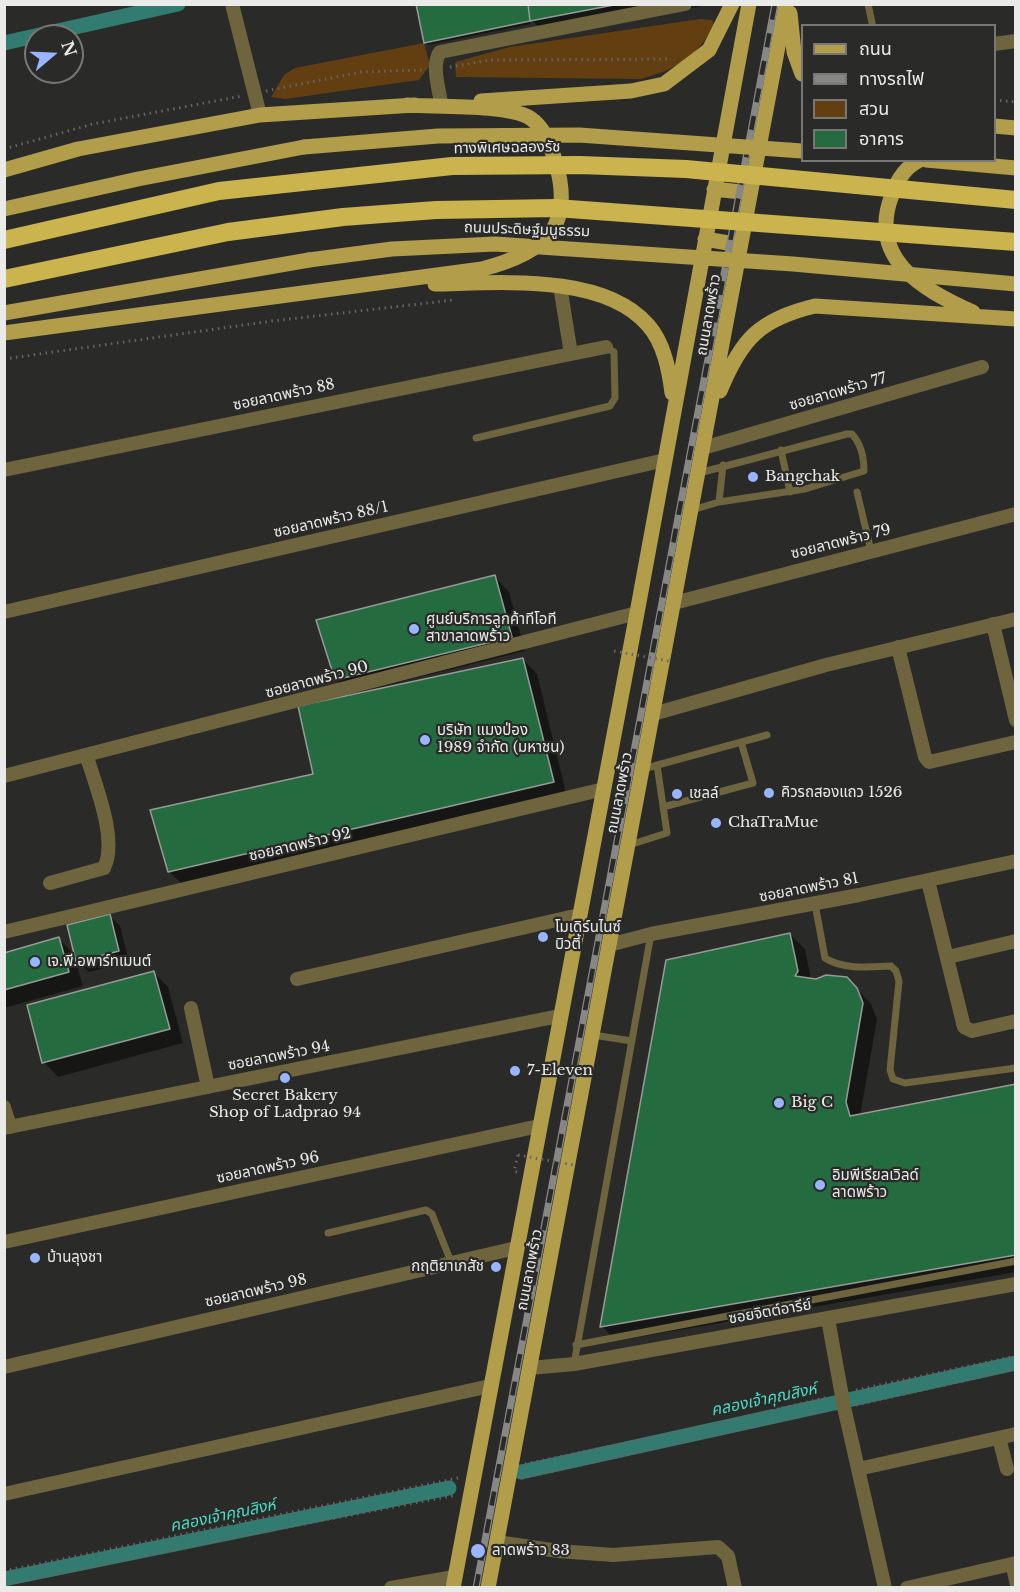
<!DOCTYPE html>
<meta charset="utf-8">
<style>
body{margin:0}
#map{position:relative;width:1020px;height:1592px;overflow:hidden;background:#2a2b29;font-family:"Libre Baskerville","Noto Sans Thai",serif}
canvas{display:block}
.frame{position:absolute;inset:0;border:6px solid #eaebe9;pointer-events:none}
.legend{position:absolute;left:801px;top:24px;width:195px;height:138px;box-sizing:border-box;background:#2a2b29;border:2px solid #777876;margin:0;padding:8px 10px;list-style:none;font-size:18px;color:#eaebe9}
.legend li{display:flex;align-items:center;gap:12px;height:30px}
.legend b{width:30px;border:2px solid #777876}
.north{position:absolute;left:24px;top:24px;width:60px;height:60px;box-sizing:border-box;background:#2a2b29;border:2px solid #777876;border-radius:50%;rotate:71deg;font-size:16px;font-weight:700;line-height:24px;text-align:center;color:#eaebe9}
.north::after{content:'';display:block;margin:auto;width:21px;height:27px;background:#99b5fd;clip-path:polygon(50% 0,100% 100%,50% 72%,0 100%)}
</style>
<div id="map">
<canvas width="1020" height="1592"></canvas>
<div class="frame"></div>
<ul class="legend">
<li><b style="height:8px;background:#b19d4a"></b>ถนน</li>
<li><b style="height:8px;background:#878886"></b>ทางรถไฟ</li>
<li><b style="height:16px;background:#623e11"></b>สวน</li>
<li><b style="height:16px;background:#246b40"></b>อาคาร</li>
</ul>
<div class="north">N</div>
</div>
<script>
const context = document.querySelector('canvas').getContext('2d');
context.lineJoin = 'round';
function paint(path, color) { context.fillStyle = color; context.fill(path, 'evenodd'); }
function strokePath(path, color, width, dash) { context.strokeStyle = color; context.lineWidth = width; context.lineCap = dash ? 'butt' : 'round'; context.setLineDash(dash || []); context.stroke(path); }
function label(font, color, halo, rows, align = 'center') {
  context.font = font + ' "Libre Baskerville","Noto Sans Thai",serif'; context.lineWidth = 4.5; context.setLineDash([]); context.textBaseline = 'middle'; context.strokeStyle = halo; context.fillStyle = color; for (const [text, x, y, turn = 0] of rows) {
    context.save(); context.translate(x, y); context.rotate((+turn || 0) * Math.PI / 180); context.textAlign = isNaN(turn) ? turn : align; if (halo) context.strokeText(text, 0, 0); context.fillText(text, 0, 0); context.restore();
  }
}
paint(new Path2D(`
 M700,19L712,20L714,25C698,57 673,71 640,79L456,77L455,62L510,47Z
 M424,43L430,65L419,80L285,99L271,97L284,75L295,68Z`), '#623e11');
paint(new Path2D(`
 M418,4H703V6L546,35L531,19H526L531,24L428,45L425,42Z
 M495,577L509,592L525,651L363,691L364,694L523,659L537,674L567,797L184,886L169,871L315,775L353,696L336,679Z
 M109,915L120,926L129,962L89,972L75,959L83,986L4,1008V954L59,939L77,957Z
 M790,934L805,949L811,980L847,978L871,1004L877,1019L860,1116L1016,1085V1272L616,1341L602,1326Z
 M153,972L168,987L183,1043L58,1077L44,1062Z`), '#0007');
strokePath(new Path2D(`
 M4,43L178,4
 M521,1472L1016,1363
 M4,1579L449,1488`), '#327b70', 15);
const building = new Path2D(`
 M416,4H528L530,21L424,43Z
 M528,4H619L530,21Z
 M495,575L512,637L335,680L316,620Z
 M523,658L554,782L168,872L150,810L313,774L298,706Z
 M110,914L119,951L76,962L67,925Z
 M790,933L798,971L795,976L816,979L826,975L847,977L857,988L863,1003L846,1102L850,1116L1016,1084V1255L600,1327L666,960Z
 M59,937L69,972L4,990V953Z
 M154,971L170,1029L42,1063L27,1005Z`);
paint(building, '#246b40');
strokePath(building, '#979a97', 1.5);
strokePath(new Path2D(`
 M450,67L490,60L666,59L670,61
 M266,91L361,72L423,70
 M994,100L1016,102
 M4,149L93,124L242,96
 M4,359L272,321L454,300
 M517,1172L514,1171L518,1155
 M905,1380L907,1393
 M856,1390L1016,1356
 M856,1405L1016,1369
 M525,1464L707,1426L829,1397
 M522,1478L832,1409
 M4,1571L458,1478
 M4,1585L209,1542L457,1495`), '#656664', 3, [1.5, 4.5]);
strokePath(new Path2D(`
 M868,4L872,23
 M476,438L610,406L615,398L614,352L606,347
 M781,450L790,492
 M857,492L871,551
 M719,502L723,465
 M692,510L719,502L805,489L864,471C864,457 861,444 852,434H847L699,473
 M643,769L767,735
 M663,807L753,783L741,742
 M629,845L667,833L657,765
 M815,904L825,958C843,970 871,967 891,966L896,971L899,981L890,1070L893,1079L905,1083L1016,1068
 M593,1035L632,1041
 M328,1233L426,1210L432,1214L451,1262
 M576,1345L1016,1261
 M574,1364L651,934
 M1009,1565L1014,1588`), '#6e653f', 7);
strokePath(new Path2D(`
 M232,4L260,115
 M994,44L1016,41
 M441,103C439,88 431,65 440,52L685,4
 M571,354L606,347
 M703,448L982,367
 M4,470L571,354L560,286
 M674,603L1016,514
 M4,612L665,460
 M993,624L1016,720
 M898,647L925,757L929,762L1016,742
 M653,714L826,665L1016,619
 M4,776L637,613
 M928,881L964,1027L972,1031L1016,1021
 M50,883L104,868C118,840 96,787 87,757
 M4,932L604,789
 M609,945L651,934L859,895L1016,861
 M948,957L1016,941
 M297,979L579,915
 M191,1008L208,1087
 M4,1107L10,1127
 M4,1128L559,1016
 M4,1242L539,1126
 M828,1319L844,1407L885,1588
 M4,1367L516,1248
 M530,1368L574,1364L1016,1284
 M999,1438L1007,1469
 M858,1469L1016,1434
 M4,1494L490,1386
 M497,1542L558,1551L613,1555L718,1547L728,1556L735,1588
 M391,1588L454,1577
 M907,1588L1016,1563`), '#6e653f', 14);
strokePath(new Path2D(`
 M790,13L794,52L802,74
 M481,101L631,91L664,84L709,50L732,4
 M994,126L1016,128
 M920,160C905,167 897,180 892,195C867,259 923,290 973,312
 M926,160L1016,168
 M4,170L78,149L260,115L415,105
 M714,189L750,193
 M4,209L138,179L304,147
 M705,239L740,245
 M435,284C499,283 603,273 648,325C664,343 669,370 672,393
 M4,313L309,260
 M4,333L482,269C544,253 576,228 555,160C549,143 545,128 530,118C508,104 435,107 407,105
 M720,391C741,339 760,319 815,306L1016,319
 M453,1588L637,613L749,4
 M488,1588L786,4`), '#b19d4a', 15);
const rail = new Path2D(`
 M476,1588L775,4`);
strokePath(rail, '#878886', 7);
strokePath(rail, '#2a2b29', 4.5, [14]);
strokePath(new Path2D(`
 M614,651L669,661
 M518,1155L574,1165`), '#656664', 3, [1.5, 4.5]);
strokePath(new Path2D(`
 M304,147L438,136L579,135L802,151
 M309,260L392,249L495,244L793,264L1016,284`), '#b19d4a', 15);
strokePath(new Path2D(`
 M4,240L219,191L452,166L580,165L686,169L1016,200
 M4,279L228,232L343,217L436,210L556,208L1016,242`), '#cbb34d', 18);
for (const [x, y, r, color] of [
 [753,477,6,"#99b5fd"],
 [414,629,6,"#99b5fd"],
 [425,740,6,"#99b5fd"],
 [769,793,6,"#99b5fd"],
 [677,794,6,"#99b5fd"],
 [716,823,6,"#99b5fd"],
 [543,937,6,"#99b5fd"],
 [35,962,6,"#99b5fd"],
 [515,1071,6,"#99b5fd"],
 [285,1078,6,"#99b5fd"],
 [779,1103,6,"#99b5fd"],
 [820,1185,6,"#99b5fd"],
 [35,1258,6,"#99b5fd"],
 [496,1267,6,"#99b5fd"],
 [478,1551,8,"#99b5fd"]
]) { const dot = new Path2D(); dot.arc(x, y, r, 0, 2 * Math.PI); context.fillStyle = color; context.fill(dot); strokePath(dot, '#2a2b29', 2); }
label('15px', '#eaebe9', '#2a2b29', [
 ["ทางพิเศษฉลองรัช",507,148,-1],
 ["ถนนประดิษฐ์มนูธรรม",527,230,2],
 ["ถนนลาดพร้าว",709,315,-80],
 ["ซอยลาดพร้าว 77",838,392,-16],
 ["ซอยลาดพร้าว 88",284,395,-12],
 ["ซอยลาดพร้าว 88/1",331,520,-13],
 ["ซอยลาดพร้าว 79",841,542,-14],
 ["ซอยลาดพร้าว 90",317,680,-15],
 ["ถนนลาดพร้าว",620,793,-79],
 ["ซอยลาดพร้าว 92",300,845,-13],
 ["ซอยลาดพร้าว 81",809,888,-11],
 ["ซอยลาดพร้าว 94",279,1056,-11],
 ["ซอยลาดพร้าว 96",268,1168,-12],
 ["ถนนลาดพร้าว",530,1270,-79],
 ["ซอยลาดพร้าว 98",256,1291,-13],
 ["ซอยจิตต์อารีย์",770,1312,-10]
]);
label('15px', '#eaebe9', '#2a2b29', [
 ["Bangchak",765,477],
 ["ศูนย์บริการลูกค้าทีโอที",426,620],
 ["สาขาลาดพร้าว",426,637],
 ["บริษัท แมงป่อง",437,731],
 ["1989 จำกัด (มหาชน)",437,748],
 ["คิวรถสองแถว 1526",781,793],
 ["เชลล์",689,794],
 ["ChaTraMue",728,823],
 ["โมเดิร์นไนซ์",555,928],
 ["บิวตี้",555,945],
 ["เจ.พี.อพาร์ทเมนต์",47,962],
 ["7-Eleven",527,1071],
 ["Secret Bakery",285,1096,"center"],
 ["Shop of Ladprao 94",285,1113,"center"],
 ["Big C",791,1103],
 ["อิมพีเรียลเวิลด์",832,1176],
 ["ลาดพร้าว",832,1193],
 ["บ้านลุงชา",47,1258],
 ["กฤติยาเภสัช",484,1267,"right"],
 ["ลาดพร้าว 83",492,1551]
], 'left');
label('italic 16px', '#4cdac5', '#2a2b29', [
 ["คลองเจ้าคุณสิงห์",764,1400,-12],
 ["คลองเจ้าคุณสิงห์",223,1516,-12]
]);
</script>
